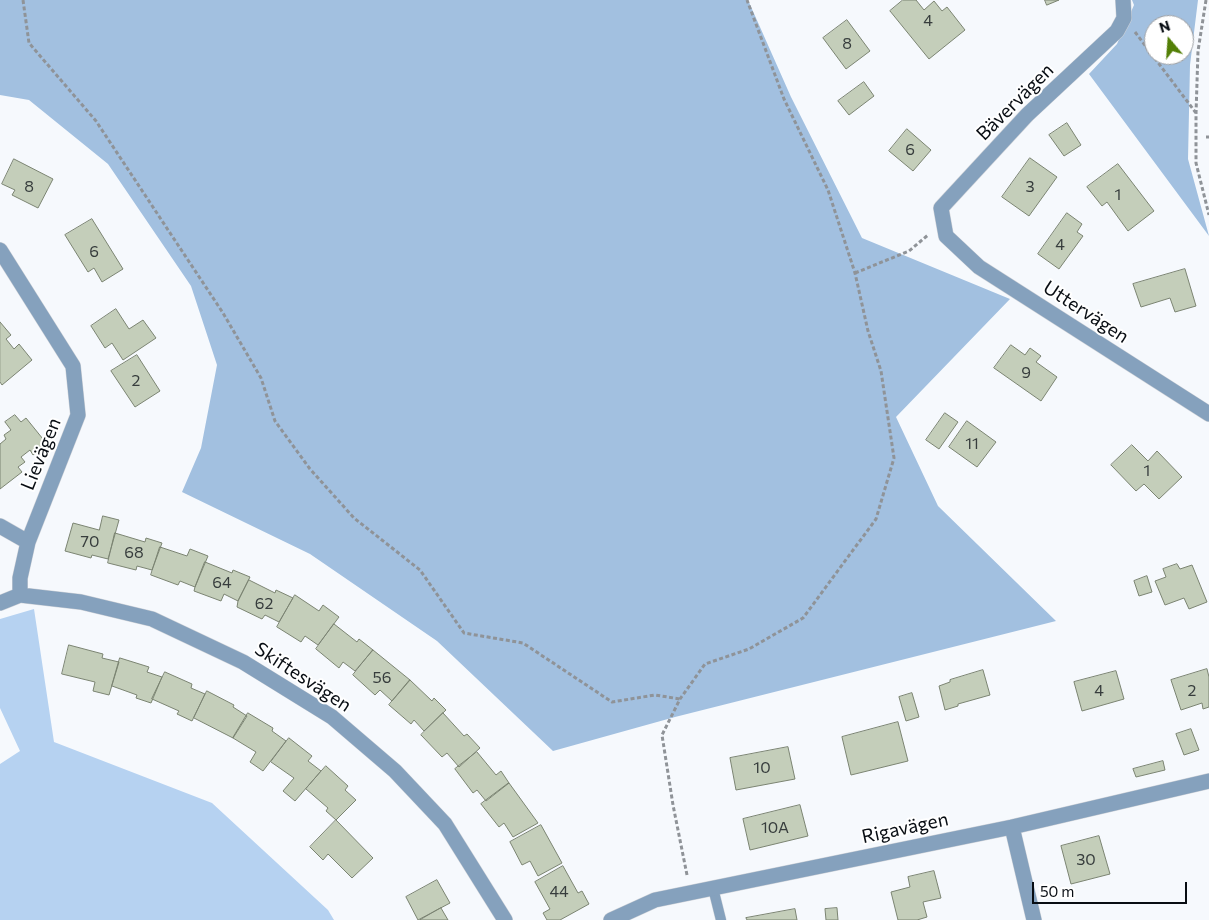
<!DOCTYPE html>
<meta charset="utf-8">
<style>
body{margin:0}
#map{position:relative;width:1209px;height:920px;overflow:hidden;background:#f6f9fd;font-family:Commissioner,sans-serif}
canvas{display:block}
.north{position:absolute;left:1144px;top:15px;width:50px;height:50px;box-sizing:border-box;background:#fff;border:1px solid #9c9ea1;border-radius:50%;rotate:342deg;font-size:14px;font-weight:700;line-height:20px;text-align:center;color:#080d13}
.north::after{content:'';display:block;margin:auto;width:18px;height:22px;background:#537f06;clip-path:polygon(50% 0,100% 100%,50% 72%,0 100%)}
.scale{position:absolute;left:1032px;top:882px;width:155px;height:22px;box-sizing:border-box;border:2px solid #080d13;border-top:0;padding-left:6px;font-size:15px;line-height:18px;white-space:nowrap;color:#080d13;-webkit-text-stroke:4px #fff;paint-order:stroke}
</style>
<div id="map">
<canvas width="1209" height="920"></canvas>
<div class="north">N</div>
<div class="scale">50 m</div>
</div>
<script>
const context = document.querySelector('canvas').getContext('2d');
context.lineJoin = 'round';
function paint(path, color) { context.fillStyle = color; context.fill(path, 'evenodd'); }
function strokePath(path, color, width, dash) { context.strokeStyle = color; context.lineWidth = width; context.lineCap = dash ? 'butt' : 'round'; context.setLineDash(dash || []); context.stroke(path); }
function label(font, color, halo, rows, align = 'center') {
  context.font = font + ' Commissioner,sans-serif'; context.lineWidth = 4; context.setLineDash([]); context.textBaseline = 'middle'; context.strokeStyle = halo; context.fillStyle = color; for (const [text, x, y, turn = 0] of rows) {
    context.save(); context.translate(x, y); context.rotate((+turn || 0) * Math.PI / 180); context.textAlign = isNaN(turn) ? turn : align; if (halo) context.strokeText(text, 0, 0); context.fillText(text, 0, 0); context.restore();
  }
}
paint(new Path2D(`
 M34,609L54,742L212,803L328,910L334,920H0V764L20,751L0,708V619Z`), '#b6d2f1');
paint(new Path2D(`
 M0,0H748L791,97L862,238L1010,299L896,417L938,506L1056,621L675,717L553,751L437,641L310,554L182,492L201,448L217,365L191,286L108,164L29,100L0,95Z
 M1132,0H1198L1190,65L1188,159L1209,236L1089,74L1117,44L1134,5ZM1154,25H1184V55H1154Z`), '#a2c0e0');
const building = new Path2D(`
 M903,0H916L924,10L934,1L942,11L947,7L965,30L929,59L890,11Z
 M1045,0H1059L1047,5Z
 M847,20L870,51L846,69L823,38Z
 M864,82L874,96L849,115L838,101Z
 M1067,123L1081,145L1064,156L1049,135Z
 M907,129L931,150L913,171L889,151Z
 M1030,158L1057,177L1029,216L1002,197Z
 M14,159L53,179L38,208L12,195L15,190L2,184Z
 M1118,164L1154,211L1128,231L1107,202L1102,206L1087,187Z
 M1067,213L1082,224L1077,232L1083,236L1059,269L1038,254Z
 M92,219L123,269L102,282L94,268L88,272L65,235Z
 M1185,269L1196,306L1175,312L1170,298L1141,307L1133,284Z
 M116,309L129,329L143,320L156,338L123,360L112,343L105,348L91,326Z
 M0,322L11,335L6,339L14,349L19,344L32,360L2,385L0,382Z
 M1011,345L1025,355L1030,348L1041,356L1036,362L1057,377L1041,401L994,368Z
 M137,355L160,391L135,407L111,371Z
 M945,413L958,422L939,449L926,440Z
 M15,415L21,422L26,418L47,444L33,455L30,450L21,457L25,462L18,467L22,472L0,489V444L6,439L4,435L11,430L5,422Z
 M967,421L996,442L977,467L949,447Z
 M1132,445L1148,461L1157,451L1182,477L1159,499L1144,484L1136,491L1111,465Z
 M103,516L119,520L108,559L92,555L91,558L65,551L73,523L99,530Z
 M115,533L145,542L146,538L162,543L152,570L137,566L136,570L108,563Z
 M160,547L187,556L190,549L208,556L195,587L180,581L178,585L151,575Z
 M205,562L232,573L233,570L250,577L238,601L224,594L221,601L194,591L195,587Z
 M1177,564L1180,569L1192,565L1207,602L1189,609L1184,598L1165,605L1155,581L1166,577L1163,569Z
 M1147,576L1152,592L1139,596L1134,581Z
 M249,580L275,593L276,590L293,598L279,622L265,615L262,619L237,607L238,601Z
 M295,595L319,611L323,605L339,617L318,645L305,636L301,642L277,627Z
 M334,624L357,642L359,639L373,650L355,671L343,662L339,668L316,649Z
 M69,645L103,654L102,658L119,662L109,695L93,691L95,682L62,674Z
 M373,650L410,680L392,701L380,690L375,695L353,675Z
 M120,658L149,667L147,672L162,677L151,703L136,698L137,695L112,686Z
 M1207,669L1209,677V707L1203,709L1202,703L1181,710L1171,680Z
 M983,670L990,695L958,704V706L945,710L939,686L950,682V680Z
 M1116,671L1124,699L1082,711L1074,682Z
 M165,672L192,684L191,688L205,694L192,721L177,714L179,711L152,699Z
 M410,680L432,701L434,698L446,710L424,731L414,720L411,724L389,705Z
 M207,691L234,705L233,707L247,716L233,738L194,718Z
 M912,693L919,717L906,721L899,697Z
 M248,713L273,728L272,731L286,741L263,771L250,762L256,752L233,738Z
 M443,713L464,736L467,734L480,748L459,767L447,753L442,757L421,735Z
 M898,722L908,761L851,775L842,737Z
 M1191,729L1199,750L1184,755L1176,734Z
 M289,738L312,756L308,761L321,771L295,801L283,791L294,778L271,762Z
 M788,747L795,779L736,790L730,758Z
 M477,752L496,775L501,771L509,783L486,801L477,790L473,793L455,769Z
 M1163,761L1165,770L1136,777L1133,769Z
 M326,766L348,786L345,790L356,800L336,820L326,811L328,808L306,789Z
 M509,783L538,823L513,837L504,823L499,827L481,804Z
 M800,805L808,836L750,850L743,819Z
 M336,820L373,858L352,878L328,854L323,860L310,847Z
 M541,825L562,863L538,876L530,861L522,865L510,842Z
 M1099,836L1110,874L1071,884L1061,846Z
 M563,866L578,893L582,891L589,904L560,920H547L543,913L550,909L535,882Z
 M934,871L941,898L923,902L927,917L917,920H898L891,892L910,887L908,877Z
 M437,880L450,903L418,920L406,897Z
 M441,908L448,920H420Z
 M837,908L838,920H826L825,909Z
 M795,909L797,920H747L746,918Z`);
paint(building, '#c4ceba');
strokePath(building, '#7b8472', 1);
const lane = new Path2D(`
 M713,888L721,920`);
const street = new Path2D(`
 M1123,0L1124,18L1117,31L1027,115L941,208L946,236L979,267L1209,414
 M0,250L73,366L78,415L28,542
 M0,526L28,542L20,578V595
 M0,603L20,595L81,602L152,619L243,662L332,717L395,771L445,824L505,920
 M1012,827L1034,920
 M611,920L655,900L1012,827L1209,781`);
strokePath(lane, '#d0d3d8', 11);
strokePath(street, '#d0d3d8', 16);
strokePath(new Path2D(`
 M23,0L29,43L96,121L223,313L261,378L275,421L310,469L354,518L420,570L464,633L523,643L612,702L655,695L680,699
 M1206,0L1198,51L1196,114V163L1209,215
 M1135,32L1196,113
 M1206,137H1209
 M855,273L909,251L928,235
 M687,875L673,805L662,735L680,699L705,664L749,649L803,618L876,519L894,458L881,371L868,331L855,273L828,190L784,99L747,0`), '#8f9398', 3, [4, 2.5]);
strokePath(lane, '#85a1bd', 10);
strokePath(street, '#85a1bd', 15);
label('16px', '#373d3d', null, [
 ["4",928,21],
 ["8",847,44],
 ["6",910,150],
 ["8",29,187],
 ["3",1030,187],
 ["1",1118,195],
 ["4",1060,245],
 ["6",94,252],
 ["9",1026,373],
 ["2",136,381],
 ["11",972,444],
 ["1",1147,471],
 ["70",90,542],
 ["68",134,553],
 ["64",222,583],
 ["62",264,604],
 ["56",382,678],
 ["4",1099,691],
 ["2",1192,691],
 ["10",762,768],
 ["10A",775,828],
 ["30",1086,860],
 ["44",559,892]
]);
label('19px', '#080d13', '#fff', [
 ["Bävervägen",1015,102,-45],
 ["Uttervägen",1086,312,33],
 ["Lievägen",41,454,-68],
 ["Skiftesvägen",303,677,33],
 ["Rigavägen",905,828,-12]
]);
</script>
